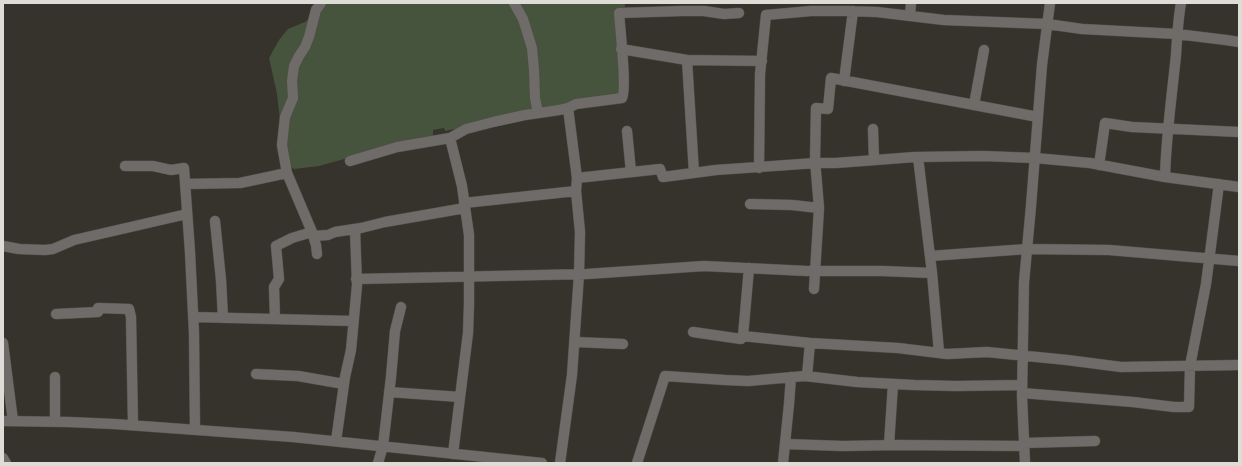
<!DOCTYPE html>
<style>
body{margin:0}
#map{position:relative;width:1242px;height:466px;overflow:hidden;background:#35332b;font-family:Rubik,sans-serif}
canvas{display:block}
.frame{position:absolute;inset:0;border:4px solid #dedcd7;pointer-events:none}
</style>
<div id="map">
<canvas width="1242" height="466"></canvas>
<div class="frame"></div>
</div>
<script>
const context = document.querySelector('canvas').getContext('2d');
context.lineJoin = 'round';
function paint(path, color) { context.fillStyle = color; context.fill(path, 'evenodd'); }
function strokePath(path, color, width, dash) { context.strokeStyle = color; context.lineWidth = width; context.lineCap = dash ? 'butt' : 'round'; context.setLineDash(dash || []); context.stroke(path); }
paint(new Path2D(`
 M325,3H625L621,96L445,131L444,128L433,130V136L373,151L319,166L294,169L290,166L281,129L277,94L269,58L279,40L288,29L305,22L321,9Z`), '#46533d');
const minor = new Path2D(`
 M514,3L523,19L532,48L534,70L535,98L538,113
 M910,15L911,3
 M621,49L687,60L762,61
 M687,60L694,173
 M844,81L853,11
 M974,105L984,50
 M873,129L874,160
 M627,131L631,172
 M450,138L462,186L469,235V304L468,333L453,454
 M918,157L932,273L939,352
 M350,161L397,147L450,138L466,129L493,122L525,115L559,110L568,108L576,104L622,98C627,90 620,27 619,13L682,11H704L724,14L739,13
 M1099,165L1105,123L1132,127L1239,132
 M125,166H153L171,170L184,168L190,252L194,333L195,430
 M759,168L760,74L766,15L811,11H846L877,12L944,20L1047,24L1082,29L1177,34L1226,40L1239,42
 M1165,177C1166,136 1172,95 1176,55C1177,37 1178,20 1181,3
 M577,178L660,169L663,177L716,170L816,163H836L915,157L983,156L1035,158L1090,163L1165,177L1239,187
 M185,184L240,183L287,173
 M464,203L576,191
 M750,204L792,205L819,208
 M215,221L221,280L223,318
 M313,236L328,235L335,232L361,228L385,222L465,208
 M3,246L19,249L45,250L53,249L74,240L187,214
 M317,254L316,245L312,232L287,173L282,145L285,117L293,98L292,81L294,66L299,56L305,47L309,37L316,10L321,3
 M930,256L1027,249L1109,250L1239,261
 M356,279L587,274L704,266L807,271H882L932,273
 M814,289L819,208L815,160L816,108L828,109L831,78L1038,117
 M56,314L98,312V308L129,309L131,317L133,425
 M193,317L353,321
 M275,319L274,287L279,279L276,246L292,238L312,232
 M693,332L741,339L743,336L749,268
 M743,336L810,343L898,348L947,354L987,352L1067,360L1121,367L1239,365
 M575,342L623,344
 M3,343L13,421
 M256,374L298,376L344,384
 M807,376L810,343
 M55,377V422
 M389,392L460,397
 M1022,393L1133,402L1174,407H1189L1190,366L1206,284L1219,184
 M3,421L68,422L114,424L293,437L542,463
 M336,441L345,377L351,350L357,285L355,229
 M1024,443L1095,441
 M785,444L843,446L897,445L1024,446
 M889,445L893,384
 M3,458L6,463
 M378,463L383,446L391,377L395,331L401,307
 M560,463L572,375L579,274L580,232L576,191L577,178L568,108
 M637,463L665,376L725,380L748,381L805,376L857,382L914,385L956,386L1022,385
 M783,463L789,404L791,377
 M1025,463L1022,396L1024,282L1031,206L1042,65L1050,3`);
strokePath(minor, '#53514a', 11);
strokePath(minor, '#6f6b69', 10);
</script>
